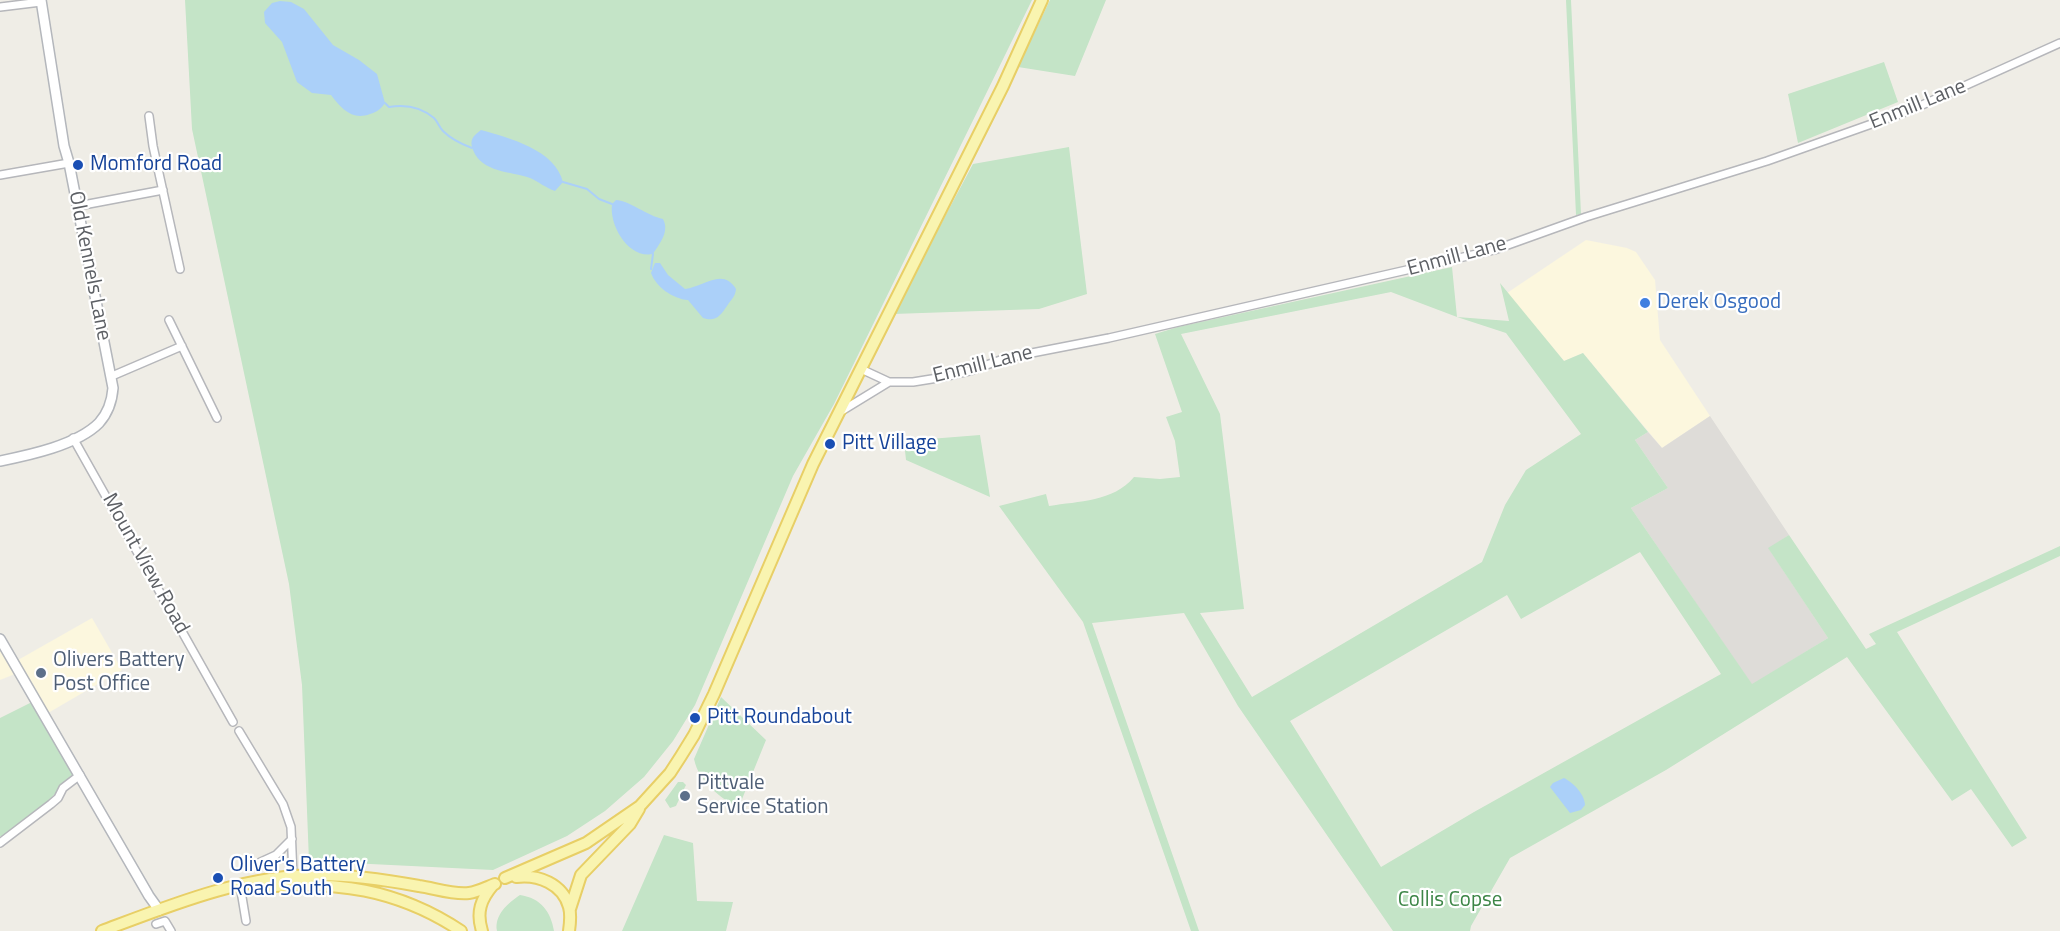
<!DOCTYPE html>
<style>
body{margin:0}
canvas{display:block;background:#efede6}
</style>
<canvas width="2060" height="931"></canvas>
<script>
const context = document.querySelector('canvas').getContext('2d');
context.lineJoin = 'round';
function paint(path, color) { context.fillStyle = color; context.fill(path, 'evenodd'); }
function strokePath(path, color, width, dash) { context.strokeStyle = color; context.lineWidth = width; context.lineCap = dash ? 'butt' : 'round'; context.setLineDash(dash || []); context.stroke(path); }
function label(font, color, halo, rows, align = 'center') {
  context.font = font + ' "Titillium Web",sans-serif'; context.lineWidth = 4.5; context.setLineDash([]); context.textBaseline = 'middle'; context.strokeStyle = halo; context.fillStyle = color; for (const [text, x, y, turn = 0] of rows) {
    context.save(); context.translate(x, y); context.rotate((+turn || 0) * Math.PI / 180); context.textAlign = isNaN(turn) ? turn : align; if (halo) context.strokeText(text, 0, 0); context.fillText(text, 0, 0); context.restore();
  }
}
paint(new Path2D(`
 M1586,240L1627,248L1636,252L1655,280L1660,340L1710,416L1662,448L1583,353L1564,361L1507,293Z
 M92,618L122,670L48,713L18,660Z
 M0,647L15,674L0,680Z`), '#fcf7de');
paint(new Path2D(`
 M1710,416L1789,535L1769,549L1828,638L1752,685L1631,508L1668,488L1635,440L1648,432L1662,448Z`), '#dedcd8');
paint(new Path2D(`
 M185,0H1032L834,404L793,476L695,705L673,741L644,777L605,811L567,836L493,870L309,861L302,685L289,584L192,129Z
 M1050,0H1106L1075,76L1018,67Z
 M1566,0H1571L1581,214L1576,215Z
 M1884,62L1898,102L1798,143L1788,94Z
 M1069,147L1087,294L1039,309L893,314L973,164Z
 M1452,267L1457,317L1509,321L1500,283L1564,361L1583,353L1648,432L1635,440L1668,488L1631,508L1752,684L1828,638L1768,548L1789,535L1866,649L1876,644L1869,634L2060,546V556L1897,632L2027,838L2012,847L1971,789L1952,801L1847,657L1666,770L1510,858L1471,926L1470,931H1393L1238,706L1184,613L1092,623L1199,931H1191L1083,622L999,506L1046,494L1049,506C1079,501 1113,502 1134,477L1160,479L1180,477L1175,441L1166,417L1182,412L1155,334L1178,327ZM1391,292L1457,317L1506,333L1581,434L1526,470L1505,505L1482,562L1252,697L1200,613L1244,609L1220,414L1181,334ZM1640,552L1721,674L1474,812L1381,867L1290,721L1507,595L1521,619Z
 M980,435L990,497L906,460L904,441Z
 M721,697L766,740L738,809C720,796 699,783 694,759Z
 M32,702L74,773L38,812L4,837L0,836V718Z
 M678,782H683L686,785L685,787L676,806L670,808L665,800Z
 M664,835L693,843L697,901L733,902L726,931H622Z
 M520,895C541,898 551,912 554,931H497C494,915 508,903 520,895Z`), '#c4e4c7');
paint(new Path2D(`
 M280,1L291,2L304,9L333,45L359,60L377,74L385,103C381,109 377,112 370,114C352,121 341,108 331,95L312,93L297,82L282,42L265,23L264,12L272,3Z
 M481,130C510,138 555,150 563,182L555,191C546,188 539,182 530,178C511,171 482,173 473,150C469,140 473,136 481,130Z
 M616,200C628,200 648,216 663,219C670,232 659,244 653,254C628,259 609,225 612,204Z
 M655,263H660L668,275L685,289C703,287 723,267 736,289C735,298 731,299 727,306C720,316 716,322 703,318L688,300C673,299 656,287 651,273Z
 M1564,778C1574,783 1585,795 1585,805L1581,810L1570,813L1550,787L1553,783Z`), '#abd0f9');
strokePath(new Path2D(`
 M385,103L389,107C406,104 421,107 434,118C438,122 439,127 443,131C451,139 461,144 472,148
 M563,182L587,189L599,199L612,204
 M651,269L653,254`), '#abd0f9', 2);
const street = new Path2D(`
 M0,7L41,2
 M149,116L153,146L180,269
 M0,175L69,163
 M78,206L163,190
 M169,320L217,418
 M861,369L889,382
 M112,376L182,346
 M840,412L889,382H913L944,377L970,371L1006,358L1109,338L1494,250L1586,217L1767,161L1911,110L2060,43
 M73,438L233,722
 M239,731L283,804L291,827L293,876L296,879
 M0,843L51,804L58,798L63,788L80,775
 M252,866L276,855L292,839
 M240,885L246,921
 M156,924L165,921L171,931`);
const secondary = new Path2D(`
 M0,461C30,455 77,445 99,423C108,413 112,401 113,388L69,163L64,146L41,0
 M0,639L149,896L159,910`);
const primary = new Path2D(`
 M516,877C538,874 563,884 569,907C571,914 570,924 569,931
 M505,878L586,843L640,806L670,773L681,756L694,735L714,694L813,464L1003,86L1042,0
 M261,887C334,880 398,889 461,931
 M570,909L581,875L630,824L639,809
 M102,931C171,905 244,875 319,875C352,875 386,880 419,886C434,888 453,895 469,893C477,892 487,887 495,884
 M482,931C476,912 481,899 493,885`);
strokePath(street, '#b6b7bb', 10);
strokePath(secondary, '#b4b7bc', 12);
strokePath(primary, '#e8cf66', 14);
strokePath(street, '#fff', 7);
strokePath(secondary, '#fff', 9);
strokePath(primary, '#f9f4b0', 10);
for (const [x, y, r, color] of [
 [78,165,6,"#1a4fb4"],
 [1645,303,6,"#3f7fe0"],
 [830,444,6,"#1a4fb4"],
 [41,673,6,"#5c6f8a"],
 [695,718,6,"#1a4fb4"],
 [685,796,6,"#5c6f8a"],
 [218,878,6,"#1a4fb4"]
]) { const dot = new Path2D(); dot.arc(x, y, r, 0, 2 * Math.PI); context.fillStyle = color; context.fill(dot); strokePath(dot, '#fff', 2); }
label('21px', '#5d6065', '#fff', [
 ["Enmill Lane",1918,105,-22],
 ["Enmill Lane",1457,257,-15],
 ["Old Kennels Lane",89,266,79],
 ["Enmill Lane",983,365,-14],
 ["Mount View Road",145,564,61]
]);
label('21px', '#164399', '#fff', [
 ["Momford Road",90,165],
 ["Pitt Village",842,444],
 ["Pitt Roundabout",707,718],
 ["Oliver's Battery",230,866],
 ["Road South",230,890]
], 'left');
label('21px', '#366cbe', '#fff', [
 ["Derek Osgood",1657,303]
], 'left');
label('21px', '#4e5e75', '#fff', [
 ["Olivers Battery",53,661],
 ["Post Office",53,685],
 ["Pittvale",697,784],
 ["Service Station",697,808]
], 'left');
label('21px', '#3c8546', '#fff', [
 ["Collis Copse",1450,901]
]);
</script>
